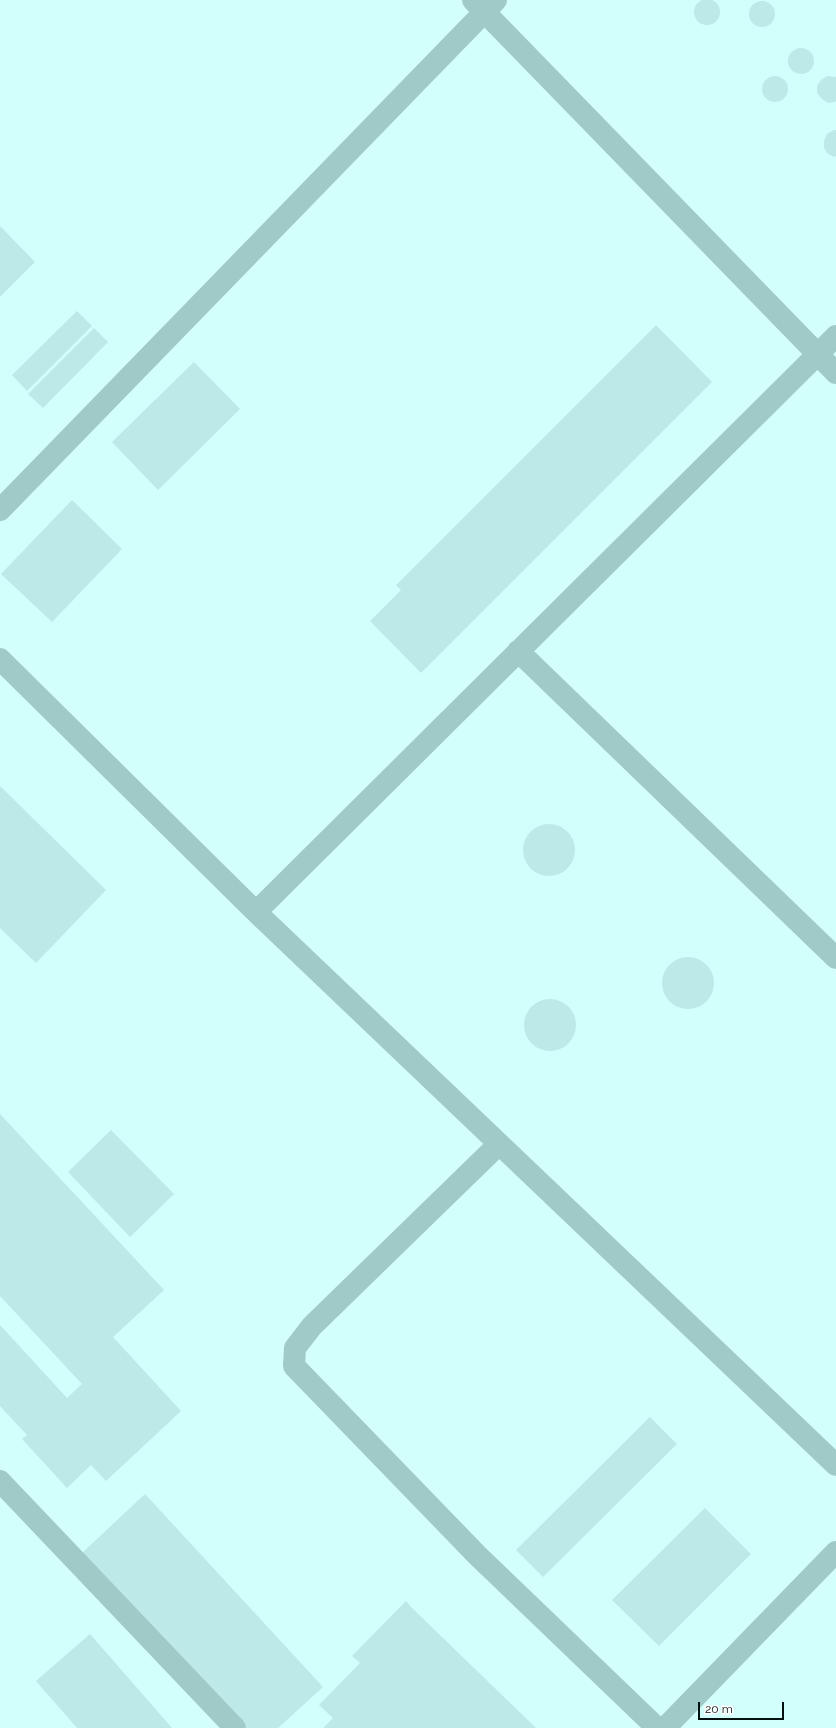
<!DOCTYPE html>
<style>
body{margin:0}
#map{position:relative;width:836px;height:1728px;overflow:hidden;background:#f4fdfd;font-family:Raleway,sans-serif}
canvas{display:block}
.scale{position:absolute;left:698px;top:1702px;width:86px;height:18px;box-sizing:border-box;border:2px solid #021010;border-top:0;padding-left:5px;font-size:12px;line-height:14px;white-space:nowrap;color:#021010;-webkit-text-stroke:3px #fff;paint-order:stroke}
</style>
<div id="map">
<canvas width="836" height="1728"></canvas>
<div class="scale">20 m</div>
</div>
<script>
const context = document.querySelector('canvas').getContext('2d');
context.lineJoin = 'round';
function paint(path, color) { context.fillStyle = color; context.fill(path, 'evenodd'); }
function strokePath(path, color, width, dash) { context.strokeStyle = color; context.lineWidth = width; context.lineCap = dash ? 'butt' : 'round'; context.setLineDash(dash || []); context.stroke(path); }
paint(new Path2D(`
 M0,0H836V1728H0Z`), '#d2fefc');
paint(new Path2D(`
 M694 12a13 13 0 1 1 26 0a13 13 0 1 1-26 0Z
 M749 14a13 13 0 1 1 26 0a13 13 0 1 1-26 0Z
 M788 61a13 13 0 1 1 26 0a13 13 0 1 1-26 0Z
 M762 89a13 13 0 1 1 26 0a13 13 0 1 1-26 0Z
 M827,76L836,77V101L835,102L828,103L822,99L817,93V86L821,80Z
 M834,130H836V156L835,157L828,154L824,148V141L827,134Z
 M0,226L35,262L0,297Z
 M77,311L92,326L27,391L12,375Z
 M656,325L712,382L421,673L370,621L401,590L396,585Z
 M94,328L108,342L43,408L28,394Z
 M194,362L240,409L158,490L112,442Z
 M72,500L122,549L52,622L1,574Z
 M0,786L106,890L36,963L0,928Z
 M523 850a26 26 0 1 1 52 0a26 26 0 1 1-52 0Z
 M662 983a26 26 0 1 1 52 0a26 26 0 1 1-52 0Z
 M524 1025a26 26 0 1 1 52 0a26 26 0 1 1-52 0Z
 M0,1114L164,1290L113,1337L181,1411L106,1481L91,1465L67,1488L22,1439L27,1435L0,1406V1325L67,1398L82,1384L0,1296Z
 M111,1130L174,1194L130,1237L68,1172Z
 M650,1417L677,1444L543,1577L516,1550Z
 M145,1494L323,1687L278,1728H244L82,1553Z
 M705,1508L751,1554L659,1646L612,1600Z
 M406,1601L412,1608L536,1728H323L333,1718L319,1705L360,1663L352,1656Z
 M90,1634L172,1728H77L36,1681Z`), '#bdeae9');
strokePath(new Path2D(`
 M473,0L836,373
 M0,510L496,0
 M518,651L836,958
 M0,659L256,912L836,1465
 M256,912L836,336
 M499,1144L312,1326L295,1348L294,1366L477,1555L657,1728
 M0,1481L235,1728
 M665,1728L836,1552`), '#9fcac8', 22);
</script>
